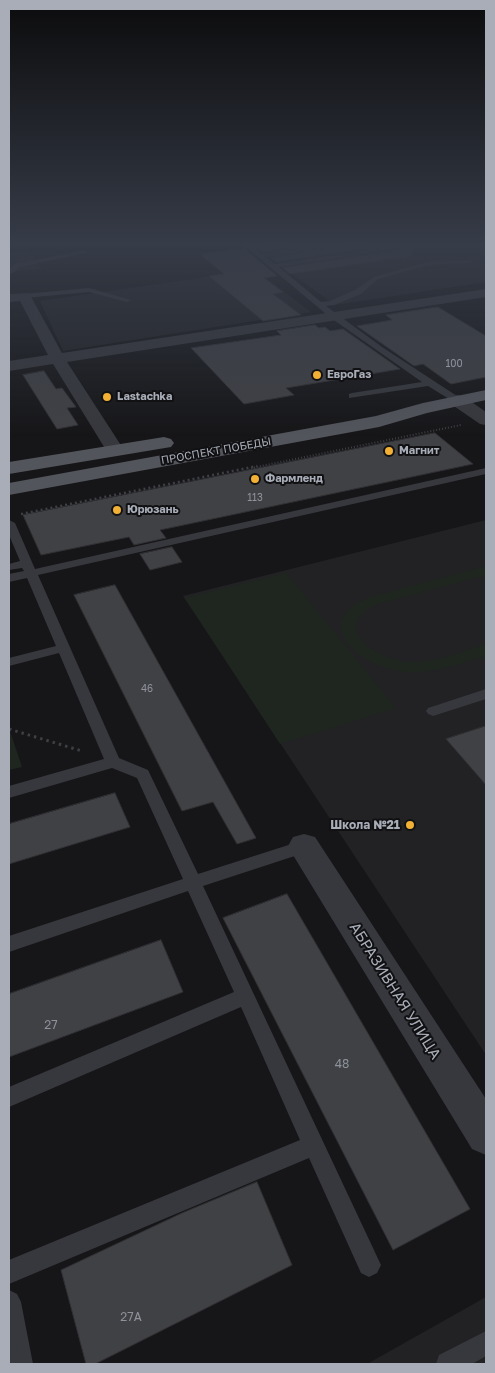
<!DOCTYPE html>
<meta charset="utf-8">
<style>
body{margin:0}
#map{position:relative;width:495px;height:1373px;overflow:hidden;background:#161618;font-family:"Golos Text",sans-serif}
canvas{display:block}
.frame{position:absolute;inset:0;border:10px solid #a8adb8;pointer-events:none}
</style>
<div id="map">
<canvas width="495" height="1373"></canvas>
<div class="frame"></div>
</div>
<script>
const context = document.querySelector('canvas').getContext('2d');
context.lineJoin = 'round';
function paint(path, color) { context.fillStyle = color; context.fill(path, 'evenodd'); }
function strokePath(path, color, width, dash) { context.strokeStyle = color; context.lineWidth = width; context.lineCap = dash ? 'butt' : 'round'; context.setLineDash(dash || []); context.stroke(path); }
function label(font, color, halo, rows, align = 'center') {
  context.font = font + ' "Golos Text",sans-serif'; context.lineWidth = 4; context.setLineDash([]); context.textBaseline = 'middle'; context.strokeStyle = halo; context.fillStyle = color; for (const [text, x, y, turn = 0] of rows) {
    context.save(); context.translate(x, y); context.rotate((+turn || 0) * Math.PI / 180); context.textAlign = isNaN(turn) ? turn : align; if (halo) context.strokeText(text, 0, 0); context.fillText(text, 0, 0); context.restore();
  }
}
paint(new Path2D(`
 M250,244H486V282L335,305Z
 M28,251L42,269L9,272V253Z
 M255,270L311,312L63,351L40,301Z
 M486,520V1055L183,596Z
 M486,1297V1364H367Z`), '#222225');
paint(new Path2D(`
 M486,566V575L375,605C327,630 380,661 411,662C436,663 462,651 486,644V656C458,664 430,676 400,671C354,665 308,617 374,596Z
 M286,573L396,708L280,744L185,598Z
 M10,731L22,767L9,770V732Z`), '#1e261f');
const building = new Path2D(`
 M276,244H314L263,252L257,247Z
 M350,244H394L276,262L271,258Z
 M413,248V256L290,274L283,268Z
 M245,249L277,276L264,278L283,292L273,294L301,315L263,321L209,276L224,274L200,254Z
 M438,307L486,336V377L451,384L423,364L414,366L357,326L392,320L386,315Z
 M315,325L319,328L325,327L330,331L343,329L400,369L286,388L294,395L244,404L191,348L281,335L277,331Z
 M44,371L56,389L62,388L76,407L67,408L78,425L57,429L23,375Z
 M435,433L473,464L160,530L166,538L134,545L129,537L41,555L23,515Z
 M172,547L182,562L150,570L140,554Z
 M115,585L256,838L237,844L213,802L182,811L74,595Z
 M486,726V785L446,739Z
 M115,793L130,827L9,864V824Z
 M287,894L470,1209L393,1250L223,918Z
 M161,940L183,992L9,1057V994Z
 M257,1182L292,1265L95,1364H86L61,1270L182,1213Z`);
paint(building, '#404145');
strokePath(building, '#303034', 1);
strokePath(new Path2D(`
 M251,468L461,425`), '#3d3f44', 2, [1, 2]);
strokePath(new Path2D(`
 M21,514L257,466`), '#3d3f44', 2.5, [2, 3]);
strokePath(new Path2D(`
 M9,729L82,751`), '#3d3f44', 3, [2.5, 4]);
paint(new Path2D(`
 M242,244H250L262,254L329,244H348L266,257L275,264L409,244H428L279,267L321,302L330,301L355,290L374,277L427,262L472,260L473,261L470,263L429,265L378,279L361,294L334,305L326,306L382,347L460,398V402H454L428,386L349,398V394L352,393L422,382L331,318Z
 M85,250L87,251V253L19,267L15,272L9,274V270L15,264Z
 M89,288L131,300L127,302L89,292L24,298L20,296L24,294Z
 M486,468V474L38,575L119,758L148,770L198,874L304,840L310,841L312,846L310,851L203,886L381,1265L377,1273L369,1277L361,1273L309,1158L9,1284V1260L300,1140L241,1007L9,1107V1087L234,992L188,891L9,952V936L183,879L137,778L112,768L9,798V786L104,759L59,653L9,666V658L56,646L27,578L9,582V574L24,571L22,568L9,570V564L20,561L9,535V520L15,523L35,569Z
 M486,689V699L433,716L428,714L426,711L428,708Z
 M9,1290L17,1294L21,1302L33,1364H9Z
 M486,1331V1356L472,1364H436L439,1355Z`), '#37383d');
paint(new Path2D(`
 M486,289V297L67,362L124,450L122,454L115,456L108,454L106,450L53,364L9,371V361L48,355L20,301L9,302V294L29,293L62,353Z
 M457,395L463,396L486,412V425L480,424L451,404L448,400L451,396Z
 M304,834L315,837L486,1099V1155L472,1149L293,855L288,846L293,837Z`), '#37383d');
paint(new Path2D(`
 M486,390V400L427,413L379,427L9,495V483L376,416L423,403Z
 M164,437L171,439L174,443L171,447L9,474V462Z`), '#53555c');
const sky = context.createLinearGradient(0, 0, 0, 437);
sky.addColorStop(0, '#0c0c0d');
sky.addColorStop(0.56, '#363c48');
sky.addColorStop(1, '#363c4800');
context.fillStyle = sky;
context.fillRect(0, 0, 495, 437);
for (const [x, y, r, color] of [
 [317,375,5,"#f2b134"],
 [107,397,5,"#f2b134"],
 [389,451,5,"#f2b134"],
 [255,479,5,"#f2b134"],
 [117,510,5,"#f2b134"],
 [410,825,5,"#f2b134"]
]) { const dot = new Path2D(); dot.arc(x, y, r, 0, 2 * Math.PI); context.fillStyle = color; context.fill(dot); strokePath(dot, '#111113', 2); }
label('10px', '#8e929b', null, [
 ["100",454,364],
 ["113",255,498],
 ["46",147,689]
]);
label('bold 11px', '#a8adb8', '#111113', [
 ["ЕвроГаз",327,375],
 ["Lastachka",117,397],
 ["Магнит",399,451],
 ["Фармленд",265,479],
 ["Юрюзань",127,510]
], 'left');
label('11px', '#a8adb8', '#111113', [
 ["ПРОСПЕКТ ПОБЕДЫ",216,451,-10]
]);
label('bold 12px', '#a8adb8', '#111113', [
 ["Школа №21",400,825]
], 'right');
label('12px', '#8e929b', null, [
 ["27",51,1025],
 ["48",342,1064],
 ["27А",131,1317]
]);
label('15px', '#a8adb8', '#111113', [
 ["АБРАЗИВНАЯ УЛИЦА",395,991,58]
]);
</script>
